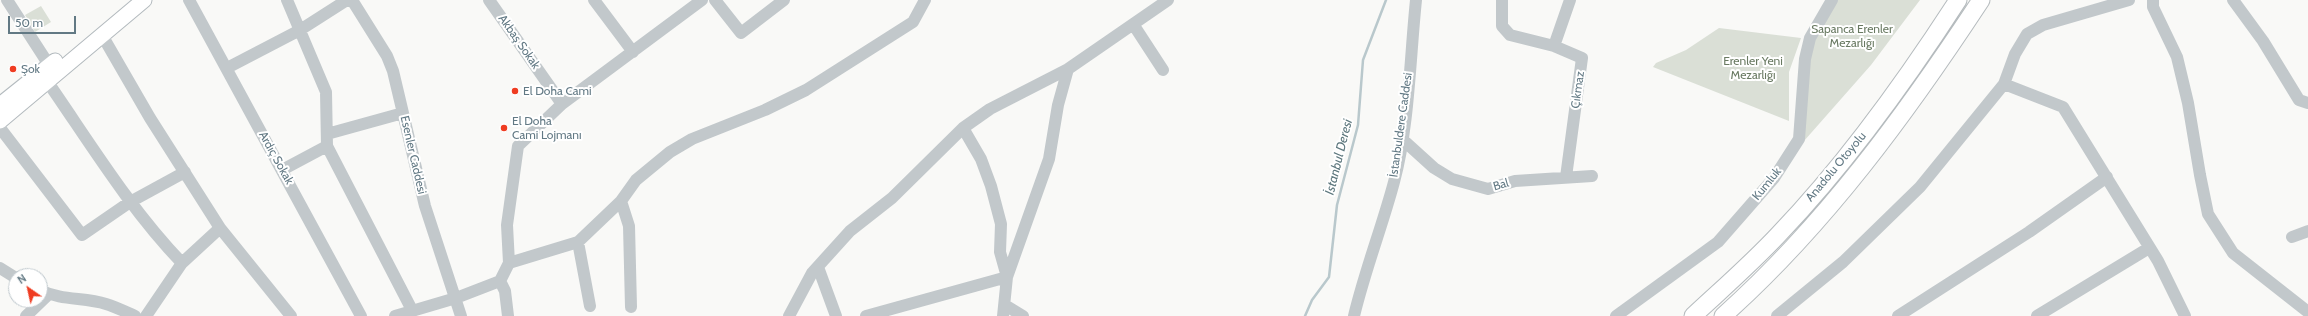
<!DOCTYPE html>
<meta charset="utf-8">
<style>
body{margin:0}
#map{position:relative;width:2308px;height:316px;overflow:hidden;background:#f9f9f7;font-family:Cabin,sans-serif}
canvas{display:block}
.north{position:absolute;left:8px;top:268px;width:40px;height:40px;box-sizing:border-box;background:#fff;border:1px solid #c0c9ce;border-radius:50%;rotate:326deg;font-size:11px;font-weight:700;line-height:16px;text-align:center;color:#627984}
.north::after{content:'';display:block;margin:auto;width:14px;height:18px;background:#ef3c21;clip-path:polygon(50% 0,100% 100%,50% 72%,0 100%)}
.scale{position:absolute;left:8px;top:16px;width:68px;height:18px;box-sizing:border-box;border:2px solid #627984;border-top:0;padding-left:5px;font-size:12px;line-height:14px;white-space:nowrap;color:#627984;-webkit-text-stroke:3px #fff;paint-order:stroke}
</style>
<div id="map">
<canvas width="2308" height="316"></canvas>
<div class="north">N</div>
<div class="scale">50 m</div>
</div>
<script>
const context = document.querySelector('canvas').getContext('2d');
context.lineJoin = 'round';
function paint(path, color) { context.fillStyle = color; context.fill(path, 'evenodd'); }
function strokePath(path, color, width, dash) { context.strokeStyle = color; context.lineWidth = width; context.lineCap = dash ? 'butt' : 'round'; context.setLineDash(dash || []); context.stroke(path); }
function label(font, color, halo, rows, align = 'center') {
  context.font = font + ' Cabin,sans-serif'; context.lineWidth = 4; context.setLineDash([]); context.textBaseline = 'middle'; context.strokeStyle = halo; context.fillStyle = color; for (const [text, x, y, turn = 0] of rows) {
    context.save(); context.translate(x, y); context.rotate((+turn || 0) * Math.PI / 180); context.textAlign = isNaN(turn) ? turn : align; if (halo) context.strokeText(text, 0, 0); context.fillText(text, 0, 0); context.restore();
  }
}
paint(new Path2D(`
 M1835,0H1920L1871,65L1804,141V90L1814,39Z
 M41,6L51,22L35,32L25,15Z
 M1719,28L1801,38L1789,72V121L1653,67L1656,63L1686,50Z`), '#dadfd6');
strokePath(new Path2D(`
 M1305,316L1312,300L1329,277L1337,205L1358,125L1363,60L1386,0`), '#b9c8cc', 2.5);
const major = new Path2D(`
 M0,105L55,61
 M0,121L144,0`);
const highway = new Path2D(`
 M1693,316C1722,289 1752,263 1779,234C1847,163 1905,82 1958,0
 M1723,316C1825,225 1906,114 1981,0`);
strokePath(major, '#b3babe', 17);
strokePath(highway, '#b5bbbe', 19);
strokePath(new Path2D(`
 M7,0L49,65
 M189,0L361,316
 M287,0L326,92L327,146L412,310
 M352,0L387,56L393,71L425,206L461,316
 M489,0L562,104
 M594,0L633,52
 M715,0L741,33L784,0
 M1502,0V26L1510,35L1554,46
 M2153,0V7L2177,57L2188,103L2200,175L2208,214L2233,253L2308,312
 M2233,0L2263,41L2299,100L2308,103
 M1133,24L1163,70
 M102,35L150,118L220,228L291,316
 M227,68L300,30L347,0
 M47,81C90,143 130,209 182,263
 M2004,84L2063,107L2158,261L2185,316
 M0,128L82,235L130,202L185,172
 M327,134L403,113
 M1402,139L1434,168L1452,179L1488,189L1515,181L1592,176
 M282,170L327,146
 M1566,177L1582,58L1554,46L1570,0
 M621,201L629,226L631,307
 M2292,237L2308,231
 M578,242L590,306
 M509,263L578,242L621,201L636,180L670,152L692,139L765,110L806,90L913,22L925,0
 M818,267L836,316
 M0,268L16,278
 M500,281L505,291L508,316
 M40,290C62,301 84,297 106,304C116,307 126,312 135,316
 M1005,305L1023,316
 M26,316L49,294
 M146,316L182,263L220,228
 M395,316L456,298L500,281L509,263L507,225L518,146L562,104L702,0
 M789,316L812,273L850,231L892,198L963,128L990,109L1068,69
 M866,316L1007,277L1000,252L1001,224L991,186L981,159L963,128
 M1003,316L1007,277L1049,159L1058,105L1068,69L1168,0
 M1354,316C1365,270 1382,227 1394,182C1409,127 1410,57 1416,0
 M1616,316L1718,242L1774,178L1799,139L1805,59L1810,38L1832,0
 M1777,316L1843,262L1920,187L2004,84L2015,54L2027,34L2043,25L2129,0
 M1898,316L2029,232L2107,177
 M2037,316L2149,248`), '#c2c8cb', 12);
strokePath(major, '#fff', 15);
strokePath(highway, '#fff', 17);
for (const [x, y, r, color] of [
 [13,69,4,"#ef3c21"],
 [515,91,4,"#ef3c21"],
 [504,128,4,"#ef3c21"]
]) { const dot = new Path2D(); dot.arc(x, y, r, 0, 2 * Math.PI); context.fillStyle = color; context.fill(dot); strokePath(dot, '#fff', 1.5); }
label('12px', '#697a62', '#fff', [
 ["Sapanca Erenler",1852,29],
 ["Mezarlığı",1852,43],
 ["Erenler Yeni",1753,61],
 ["Mezarlığı",1753,75]
]);
label('12px', '#627984', '#fff', [
 ["Akbaş Sokak",519,42,55],
 ["Çıkmaz",1578,90,-82],
 ["İstanbuldere Caddesi",1401,125,-82],
 ["Esenler Caddesi",413,155,77],
 ["Ardıç Sokak",276,158,61],
 ["Anadolu Otoyolu",1836,167,-50],
 ["Kumluk",1767,184,-51],
 ["Bal",1501,185,-16]
]);
label('12px', '#627984', '#fff', [
 ["Şok",21,69],
 ["El Doha Cami",523,91],
 ["El Doha",512,121],
 ["Cami Lojmanı",512,135]
], 'left');
label('italic 13px', '#5e787e', '#fff', [
 ["İstanbul Deresi",1339,157,-76]
]);
</script>
